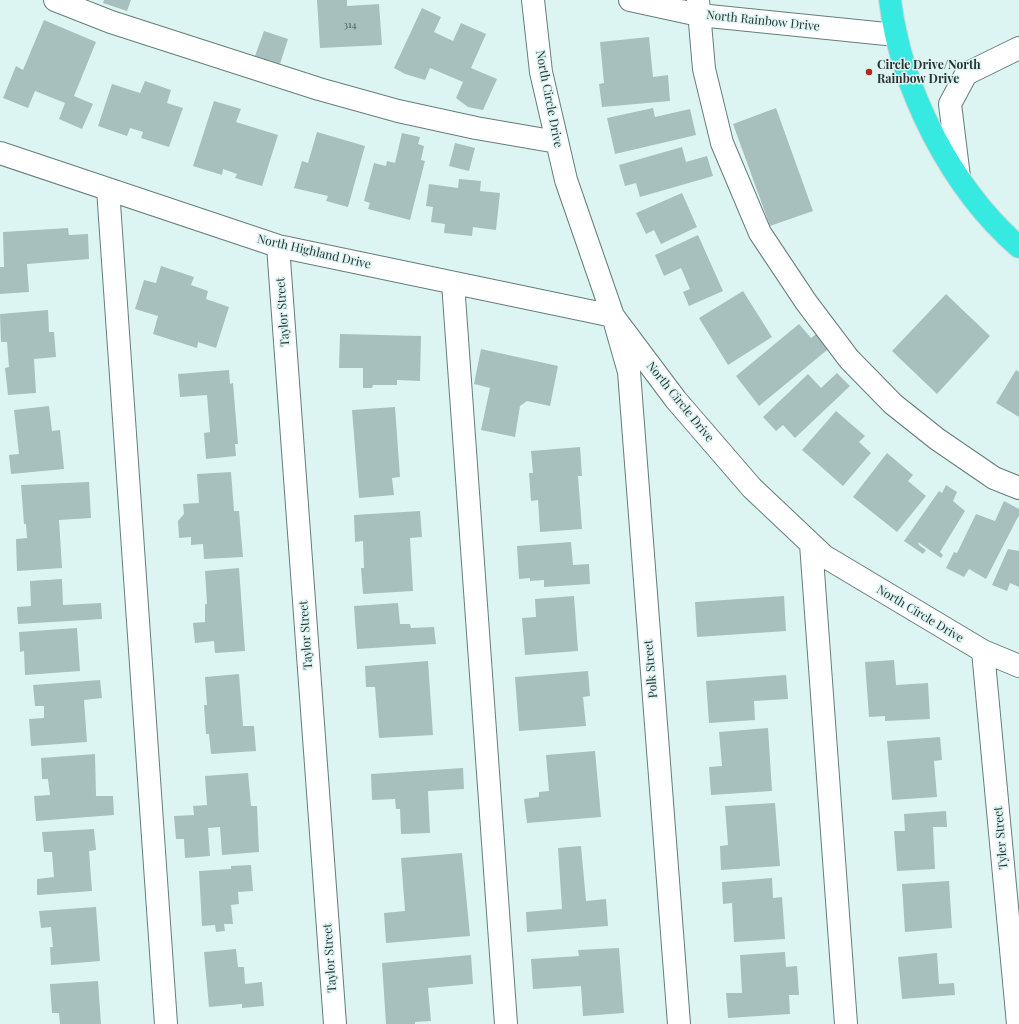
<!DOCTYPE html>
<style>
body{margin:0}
canvas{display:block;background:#dcf5f3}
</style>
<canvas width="1019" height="1024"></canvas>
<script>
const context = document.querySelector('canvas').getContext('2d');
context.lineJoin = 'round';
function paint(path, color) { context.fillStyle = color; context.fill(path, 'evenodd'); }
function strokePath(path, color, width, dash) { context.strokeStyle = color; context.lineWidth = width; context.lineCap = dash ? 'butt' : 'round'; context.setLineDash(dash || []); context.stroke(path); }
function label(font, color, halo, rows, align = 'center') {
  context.font = font + ' "Playfair Display",serif'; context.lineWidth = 3; context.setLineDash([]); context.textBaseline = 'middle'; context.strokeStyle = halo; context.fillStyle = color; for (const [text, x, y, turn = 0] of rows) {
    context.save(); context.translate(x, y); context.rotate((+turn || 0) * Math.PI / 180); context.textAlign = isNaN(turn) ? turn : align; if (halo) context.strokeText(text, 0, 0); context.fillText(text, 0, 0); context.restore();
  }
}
paint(new Path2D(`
 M104,0H131L127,11L103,3Z
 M317,0H347V6L379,4L382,45L320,48Z
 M422,8L441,17L434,32L453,41L461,23L486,34L471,68L497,79L483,110L468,107L456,98L463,82L430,68L425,80L405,74L394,68Z
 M44,20L96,42L74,96L93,104L82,129L59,119L65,103L35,91L28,108L3,98L16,66L23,70Z
 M264,31L288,39L280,64L255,56Z
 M649,37L653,77L668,75L670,101L602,107L599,84L604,83L600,42Z
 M145,81L171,90L167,103L183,108L169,147L141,138L143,132L130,128L127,136L98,126L112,84L140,93Z
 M214,101L241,109L236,122L278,135L262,186L235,178L237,174L223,169L222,175L193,166Z
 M653,108L655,117L690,109L696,135L615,154L607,118Z
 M776,108L813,211L770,226L733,124Z
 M317,132L365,146L348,207L326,201L328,196L294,188L302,161L308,163Z
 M402,133L420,137L418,144L424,146L421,160L425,161L410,220L368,209L370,203L364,201L374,163L386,166L387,161L395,163Z
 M455,143L475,148L469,171L449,166Z
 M682,147L686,162L707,156L713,176L640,197L636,183L625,186L619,165Z
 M459,179L481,181L480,191L500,193L496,230L473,227L472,236L444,233L445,224L431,222L433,207L426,206L429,184L458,188Z
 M682,193L697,227L661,244L654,230L646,234L636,213Z
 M68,228L69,235L88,234L89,259L27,264L29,292L0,294V267H4L3,232Z
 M698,235L723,291L689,306L683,292L690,289L681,268L664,276L655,255Z
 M161,266L194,277L191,285L208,291L206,299L229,307L216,348L198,342L197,348L153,334L158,316L135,309L144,280L156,283Z
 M743,291L772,337L728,365L699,318Z
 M946,294L990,336L937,394L892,351Z
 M48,310L49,332H54L56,357L34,359L36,393L8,395L5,368L9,367L7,342H1L0,314Z
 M799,324L811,338L820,331L832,346L759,406L736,376Z
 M340,334L421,336L420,381L397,380V385H373L372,388H363V368H339Z
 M481,349L558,366L550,406L527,401L520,406L515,437L481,430L490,388L474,384Z
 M229,370L230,384L233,383L238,444H235L236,456L206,459L204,433L210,432L207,395L180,397L178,374Z
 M1016,370L1019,372V417L996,403Z
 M837,373L850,386L795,438L783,425L776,431L763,417L808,374L821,388Z
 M49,406L52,431L60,430L64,469L11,474L9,455L19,454L14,410Z
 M395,407L400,477L392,478L394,495L359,498L352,410Z
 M836,411L865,436L859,442L871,453L843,486L802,450Z
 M580,447L582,476H578L582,529L540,532L538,500L531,501L529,473H533L531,451Z
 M887,453L913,475L908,481L926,496L897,532L853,497Z
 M231,472L234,511H239L243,557L204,559L203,544L191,545V537L179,538L178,521L184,514L183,504L199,503L197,474Z
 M89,482L91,518L59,520L62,568L17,571L16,539L27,538L26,524H24L21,485Z
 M946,485L957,492L953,501L965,511L940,552L943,555L941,558L918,542L919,545L926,550L923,554L904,541L939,491L942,493Z
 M1004,501L1019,509V515L986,579L969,569L964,577L946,568L954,552L957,553L976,514L995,521Z
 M420,511L422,537L410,538L413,591L363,594L361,568H364L363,541L355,542L354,515Z
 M571,542L573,565L589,564L590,584L544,587V580L530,581V578L519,579L517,546Z
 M1008,549L1019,551V587L1010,583L1007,591L992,585Z
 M239,568L245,651L215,653L214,641L195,643L193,623L205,622V604H207L205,571Z
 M62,579L63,605L101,603L102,619L18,624L17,607L31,606L30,581Z
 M574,596L578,651L525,655L522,618L536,617L535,599Z
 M784,596L786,631L697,637L695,602Z
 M398,603L400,624H410L411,628L434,627L436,644L357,649L354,606Z
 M77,628L80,671L25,675L24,651L20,652L19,632Z
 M894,660L896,685L928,683L930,719L885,721V716L869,717L865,662Z
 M428,661L433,735L379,738L375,687H366L365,666Z
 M588,671L590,696L583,697L586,726L519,731L515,677Z
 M239,674L243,726H254L256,751L211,754L209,734H206L204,705H207L205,677Z
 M786,675L788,699L754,701L755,720L709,723L706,681Z
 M100,680L102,698L84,700L87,742L31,746L29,719L44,718V706H35L33,685Z
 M768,728L772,791L711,795L709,767L722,766L719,732Z
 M940,737L942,760L934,761L937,797L892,800L887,741Z
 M595,751L601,817L527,823L524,799L539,797V792L549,791L546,755Z
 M95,754L96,796H113L114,815L36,821L34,796L50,795L48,779H42L41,758Z
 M463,768L464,789L428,791L430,833L401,834L400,809H396L395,799L372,800L371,774Z
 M248,773L251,806H257L259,852L222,855L220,827L208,828L210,856L185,858L184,839H176L174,816L194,815L193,806L207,805L205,776Z
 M775,803L780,866L721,870L720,846L728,845L725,806Z
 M946,811L947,827H933L935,869L897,871L894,831H905L904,814Z
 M94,829L96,850L89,851L92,891L37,895V879L54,877L52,852H44L42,832Z
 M581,846L586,901L606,899L608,926L527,932L526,912L562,909L558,848Z
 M462,853L470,936L386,943L384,913L405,911L401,858Z
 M251,865L253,891L238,892L239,904L231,905L233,924H224L225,931L216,932L215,925L202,926L199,871L231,869V866Z
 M772,878L773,898L782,897L785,939L734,942L732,903L723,904L722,882Z
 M949,881L952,928L905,932L902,884Z
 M96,907L100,961L51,965L50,947H53L51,927L41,928L39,911Z
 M619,948L624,1013L583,1016L581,986L533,989L531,959L579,956L578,950Z
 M236,949L238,967H244L245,984L262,982L264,1006L242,1008V1004L209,1007L204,952Z
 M785,952L786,967L797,966L799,995H789L790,1014L728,1018L726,993H742L740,955Z
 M937,953L939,984L954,983L955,995L902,999L898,957Z
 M471,955L473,984L428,988L431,1021L415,1022V1024H386L382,963Z
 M98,981L101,1024H60L59,1013H52L50,984Z`), '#a7c0be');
const minor = new Path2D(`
 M55,0L111,22L319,89L398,111L476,128L557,142
 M533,0L541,72L566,180L613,316L676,400L752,488L824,556L983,651L1019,666
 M630,0L699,15L896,35
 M698,0L704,69L722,143L760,233L806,302L849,359L893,404L937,439L994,478L1019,488
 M0,153L278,246L613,316L629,372L679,1024
 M959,177L950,104L966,74L1019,48
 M108,189L166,1024
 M278,246L335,1024
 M453,283L506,1024
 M811,544L846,1024
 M983,651L1018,1024`);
const highway = new Path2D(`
 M890,0C901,89 951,188 1019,247`);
strokePath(minor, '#667d7b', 24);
strokePath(highway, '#d4d6d6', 24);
strokePath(minor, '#fff', 22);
strokePath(highway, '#36eae2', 22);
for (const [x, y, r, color] of [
 [869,72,4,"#b42711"]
]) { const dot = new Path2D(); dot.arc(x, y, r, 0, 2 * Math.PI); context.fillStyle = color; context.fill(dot); strokePath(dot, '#dcf5f3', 1.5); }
label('10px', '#485655', null, [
 ["314",350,25]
]);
label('12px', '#293332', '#dcf5f3', [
 ["North Rainbow Drive",763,21,6],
 ["North Circle Drive",549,99,79],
 ["North Highland Drive",314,252,13],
 ["Taylor Street",283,312,-94],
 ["North Circle Drive",680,402,51],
 ["North Circle Drive",920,614,31],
 ["Taylor Street",306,635,-94],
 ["Polk Street",651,669,-95],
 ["Tyler Street",1001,838,-95],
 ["Taylor Street",330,958,-94]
]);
label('bold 12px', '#293332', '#dcf5f3', [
 ["Circle Drive/North",877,65],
 ["Rainbow Drive",877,79]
], 'left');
</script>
